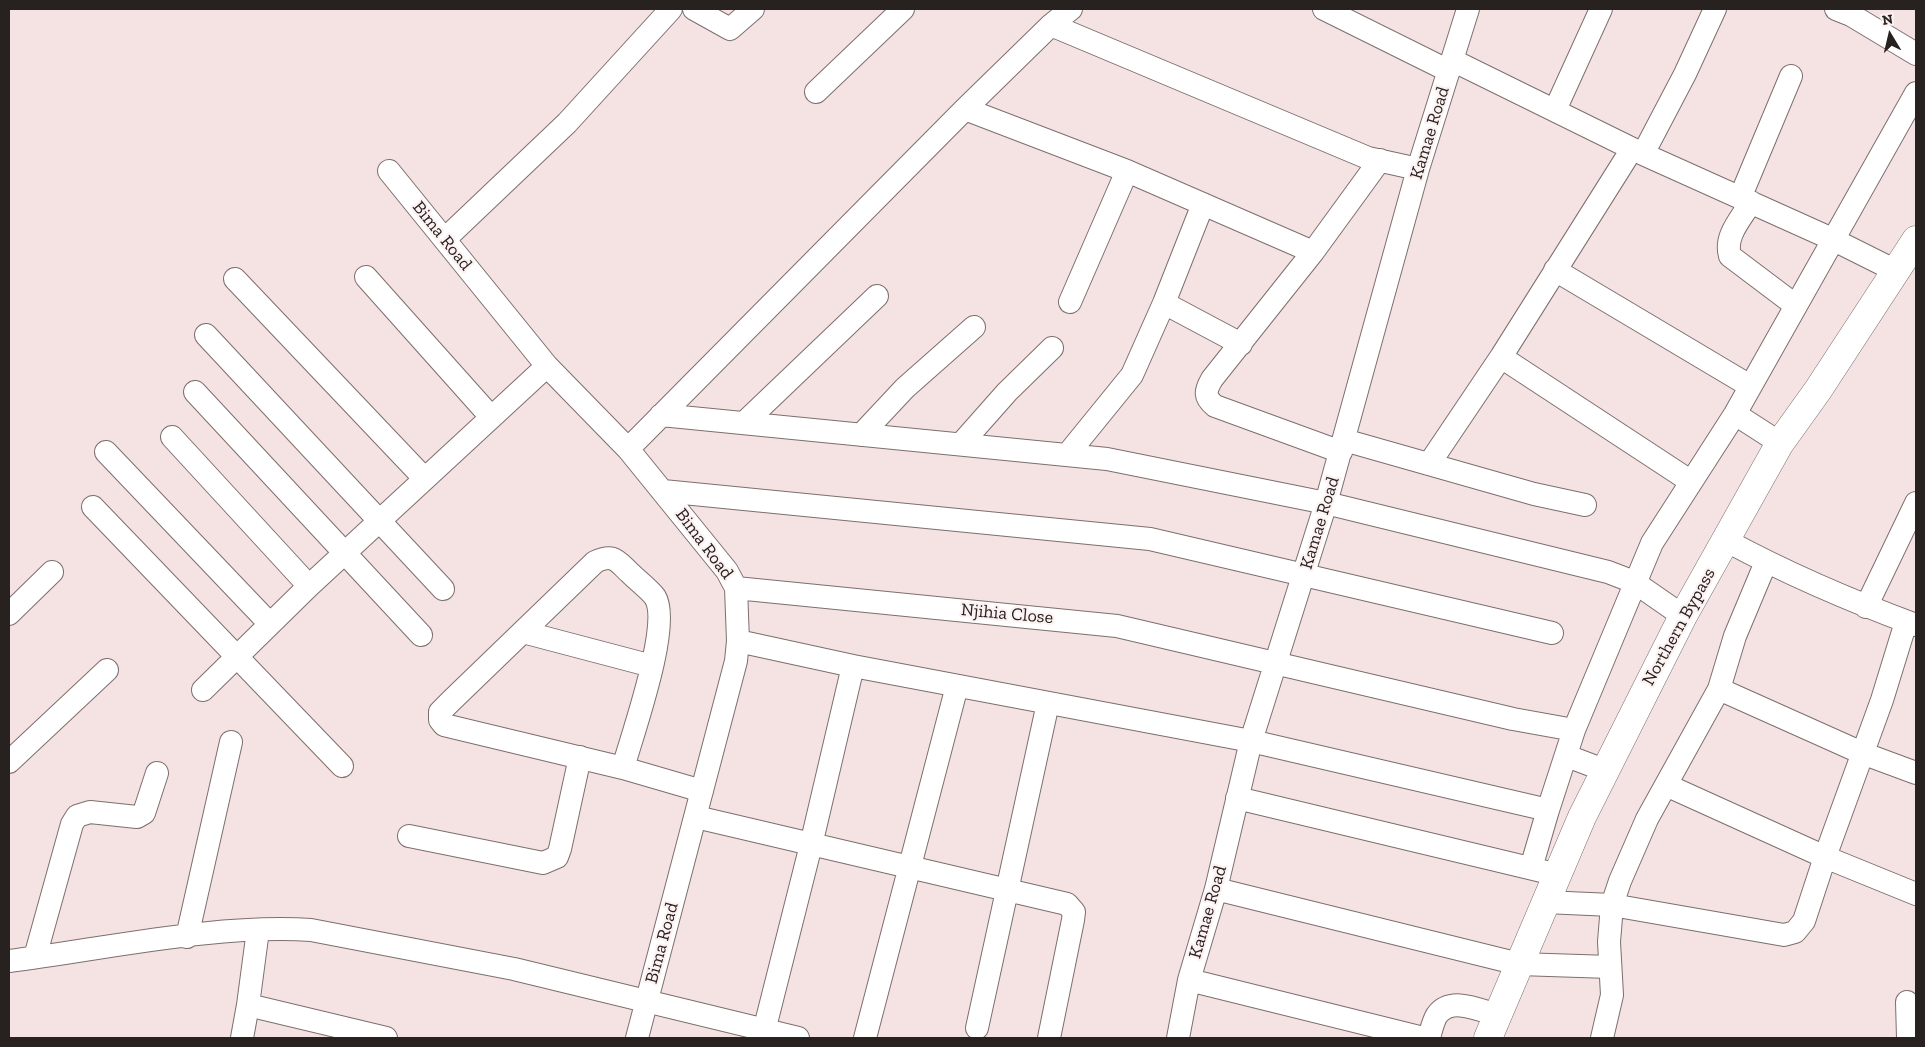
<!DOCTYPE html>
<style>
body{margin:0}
#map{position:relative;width:1925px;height:1047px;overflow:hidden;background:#f4e3e2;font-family:"Zilla Slab",serif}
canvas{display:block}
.frame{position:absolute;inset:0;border:10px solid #272120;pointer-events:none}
.north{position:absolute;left:1865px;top:10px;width:50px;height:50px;-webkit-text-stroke:4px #fdf2f2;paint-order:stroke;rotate:351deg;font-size:14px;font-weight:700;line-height:20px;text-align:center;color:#272120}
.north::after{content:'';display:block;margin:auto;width:18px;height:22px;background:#272120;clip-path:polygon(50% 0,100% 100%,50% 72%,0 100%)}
</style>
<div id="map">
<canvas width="1925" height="1047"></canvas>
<div class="frame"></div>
<div class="north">N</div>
</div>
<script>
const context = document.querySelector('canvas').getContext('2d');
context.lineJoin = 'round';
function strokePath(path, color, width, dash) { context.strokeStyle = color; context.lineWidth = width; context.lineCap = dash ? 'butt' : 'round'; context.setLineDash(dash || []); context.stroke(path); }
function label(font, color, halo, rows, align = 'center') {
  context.font = font + ' "Zilla Slab",serif'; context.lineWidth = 4.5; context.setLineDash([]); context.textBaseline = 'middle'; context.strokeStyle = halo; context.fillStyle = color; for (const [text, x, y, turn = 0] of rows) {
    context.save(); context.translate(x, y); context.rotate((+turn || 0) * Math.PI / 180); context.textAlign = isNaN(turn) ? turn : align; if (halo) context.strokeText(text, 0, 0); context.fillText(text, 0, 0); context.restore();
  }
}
const minor = new Path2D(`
 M694,9L730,29L753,9
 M1324,9L1449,71
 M1836,9L1851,15L1916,54
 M1051,25L1368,158L1418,169
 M1452,60L1643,154L1832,239L1896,271
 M816,92L903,9
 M965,109L1127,171L1313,252
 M1555,110L1601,9
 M1643,154L1685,74L1715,9
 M389,171L547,366L628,449L727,571L736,588L738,641L736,661L637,1038
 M1740,198L1791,76
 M1751,202C1741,219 1724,236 1730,256L1795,305
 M445,239L567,123L671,9
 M1555,270L1750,386
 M366,277L491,417
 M235,279L424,478
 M1070,302L1127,171
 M1164,303L1241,344
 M206,335L443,589
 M1501,357L1690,481
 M195,392L421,635
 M1735,414L1780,443
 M661,415L1107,459L1326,503L1608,572L1634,582L1683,616
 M744,423L877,296
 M861,435L905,388L974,327
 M172,437L309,586
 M1344,440L1534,494L1585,505
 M961,444L1007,392L1052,348
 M628,449L965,109L1051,25L1071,9
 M106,452L270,624
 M1341,452L1215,406C1204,397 1205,391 1212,379L1313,252L1380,160
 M1067,455L1132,375L1164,303L1203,204
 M1429,464L1501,357L1632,149
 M663,491L1150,539L1552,633
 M93,507L342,766
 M1727,541C1788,574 1851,601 1916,625
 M736,588L1117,626L1513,719L1574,730
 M1866,607L1916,503
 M9,614L52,572
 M523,632L652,666
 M738,641L853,666L1251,741L1548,810L1531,868
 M1719,689L1862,753L1916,773
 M203,690L309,586L547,366
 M1567,756L1604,770
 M9,762L107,670
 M623,768C632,735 672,624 655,597C649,589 638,581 630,573C617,561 614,553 595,562L451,701L440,712V720L444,725L623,768L702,791
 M1666,785L1825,857L1916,894
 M1237,798L1546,872
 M1548,810L1574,730L1652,543L1735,414L1916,93
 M696,817L1067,904L1074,912L1073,920L1049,1038
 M409,836L543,863L557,857L560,849L580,757
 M1216,889L1519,964L1610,967
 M1545,902L1612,905L1784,935L1795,932L1804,921L1825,857L1882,700L1906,622
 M258,930L248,1005L386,1038
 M187,937L231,742
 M35,957L72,824L77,816L90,812L137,817L144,813L157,773
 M9,961C105,949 215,924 311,930L514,969L798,1038
 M1189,980L1423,1038
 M1907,1002L1908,1038
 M977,1028L1048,703
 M764,1031L811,845L853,666
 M242,1038L248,1005
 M865,1038L957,686
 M1178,1038L1189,980L1216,889L1251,741L1326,503L1418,169L1468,9
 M1429,1038C1431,1031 1433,1021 1437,1015C1451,996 1479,1010 1497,1015
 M1602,1038L1612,995L1609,942L1612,905L1620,881L1647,819L1719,689L1735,636L1766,562`);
const major = new Path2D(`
 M1488,1038L1582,817L1683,616L1780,443L1818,390L1916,240`);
strokePath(minor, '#7d6f6e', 24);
strokePath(major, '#7d6f6e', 29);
strokePath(minor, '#fff', 22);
strokePath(major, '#fff', 28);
label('18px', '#272120', '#fdf2f2', [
 ["Kamae Road",1430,133,-73],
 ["Bima Road",442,236,51],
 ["Kamae Road",1320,523,-73],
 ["Bima Road",704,544,53],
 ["Njihia Close",1007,614,5],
 ["Northern Bypass",1679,627,-61],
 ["Kamae Road",1208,912,-74],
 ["Bima Road",662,943,-75]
]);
</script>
